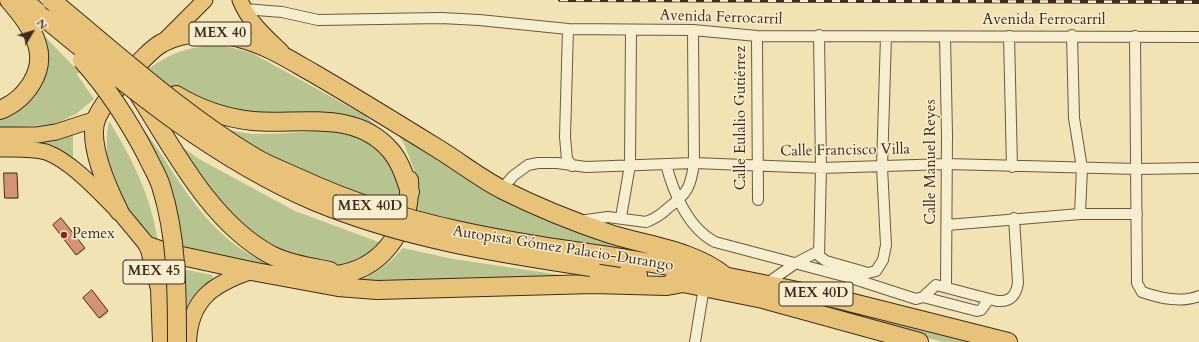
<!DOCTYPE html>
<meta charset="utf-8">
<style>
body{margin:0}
#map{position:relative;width:1199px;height:342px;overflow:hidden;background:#f2e3b5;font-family:Cardo,serif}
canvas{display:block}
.north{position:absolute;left:12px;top:12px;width:40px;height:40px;-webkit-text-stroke:3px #f7edcf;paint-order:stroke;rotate:52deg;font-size:11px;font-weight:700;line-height:16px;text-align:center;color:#3f2b1f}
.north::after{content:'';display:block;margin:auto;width:14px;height:18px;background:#3f2b1f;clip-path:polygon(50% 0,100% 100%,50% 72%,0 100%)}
</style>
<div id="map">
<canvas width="1199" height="342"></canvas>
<div class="north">N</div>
</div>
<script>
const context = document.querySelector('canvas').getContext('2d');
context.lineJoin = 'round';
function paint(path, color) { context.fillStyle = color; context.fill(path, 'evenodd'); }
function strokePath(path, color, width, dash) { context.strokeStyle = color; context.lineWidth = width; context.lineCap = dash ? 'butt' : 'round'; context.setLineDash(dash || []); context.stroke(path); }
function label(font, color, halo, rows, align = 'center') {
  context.font = font + ' Cardo,serif'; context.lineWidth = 3; context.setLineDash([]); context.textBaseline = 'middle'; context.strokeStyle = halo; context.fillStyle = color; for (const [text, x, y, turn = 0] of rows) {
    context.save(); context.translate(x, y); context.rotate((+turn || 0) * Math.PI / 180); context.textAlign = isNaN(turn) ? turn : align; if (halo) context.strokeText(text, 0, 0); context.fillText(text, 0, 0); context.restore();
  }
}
paint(new Path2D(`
 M32,23L80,73H76L94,99L76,114L53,125L0,128V117L29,96Z
 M221,45L252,53L364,115L387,136L257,119L194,104L144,72C170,53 188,46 221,45Z
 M133,118C151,136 162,156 176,177C197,209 222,241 257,258C267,264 279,268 290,272L171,248L167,224Z
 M109,121C133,160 151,196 158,242C122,216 99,165 109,121Z
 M198,122C217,126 238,134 258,134C273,134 288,133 303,132C316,131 330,128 343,131C382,140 404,173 400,212L343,193Z
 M395,128L431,153L690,266L414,215L416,175L405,146Z
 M73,132V162L0,140Z
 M164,134L199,159L295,211L384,244L348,267L300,264L230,224Z
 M403,248L453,259L601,281L343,286C373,274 381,272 403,248Z
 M177,268L212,275L213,278L195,296L189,303L185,314Z
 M762,288L974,342H943L761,293Z`), '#b7c490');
paint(new Path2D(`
 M17,174L18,199H7L6,198Z
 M61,220L85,249L78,255L54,226Z
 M92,292L108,313L101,319L84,298Z`), '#0003');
const building = new Path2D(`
 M4,173H17L18,198H5Z
 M61,218L85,248L76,255L53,225Z
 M92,290L108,311L99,318L83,298Z`);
paint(building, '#d69373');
strokePath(building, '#3f2b1f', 1);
const minor = new Path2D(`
 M244,9L282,12L318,20L441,18L479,20L568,29L693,30L757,36L1199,37
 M568,29L565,137L567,159L572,166
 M819,35L821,168L819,256L826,261L868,273L876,271L883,260L886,245L882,167L886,37
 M1072,35L1074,118L1082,168L1080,214
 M757,36L758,200
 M1009,36L1012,167
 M1135,36L1137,283L1142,292C1159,298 1182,303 1199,296
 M945,37L947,135L946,286
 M666,164C673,192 688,228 715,242L851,278L916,299L923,297L936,285L997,301C1010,302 1016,296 1018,283L1014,218
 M502,189L513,176L528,165L538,163H557L586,167L694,163L821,168L947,164L1137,169L1199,168
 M621,217L630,165L631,30
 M579,221L608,217L646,222C654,219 662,214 668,208C687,194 691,187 694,163L693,30
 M947,225L1080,214H1137
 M766,284L796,263L819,251
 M923,297L977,311L981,310L989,299
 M695,342L704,287`);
const primary = new Path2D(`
 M240,0C249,22 264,35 281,51
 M163,42L205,0
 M0,135H37L56,132L96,119
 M0,149C15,149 32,148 46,152C71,161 98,191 116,209`);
const trunk = new Path2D(`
 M119,211L148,246L159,289L161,342
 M188,342C190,299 213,284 251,271`);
const motorway = new Path2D(`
 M23,0L46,19
 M139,95C174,150 211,223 271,255C289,264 310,267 330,271
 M176,95C199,109 225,118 253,121C300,125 356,109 391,151C401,163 405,178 410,192
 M0,110C25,100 46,72 37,44C32,27 20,13 9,0
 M119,211C108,189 86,141 97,117C103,104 112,94 121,83C132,71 148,51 162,43C185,31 215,31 239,38C265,44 290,60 313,73C356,98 398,124 440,150C461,163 481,179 503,190C537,207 574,222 610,234C648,246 693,250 725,276
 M148,246L168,253L251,271L338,287L377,290L593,284L667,286L683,283
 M622,258L704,272L837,299L1008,342
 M591,267L638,275
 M314,276C323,275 333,276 342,274C386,266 412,223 409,180
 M673,281L763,299L919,342`);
strokePath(minor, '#6c5944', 12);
strokePath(primary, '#3f2b1f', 17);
strokePath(trunk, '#3f2b1f', 18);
strokePath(motorway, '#3f2b1f', 20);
strokePath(minor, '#f7edcf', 10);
strokePath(primary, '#e9c27a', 15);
strokePath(trunk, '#e9c27a', 16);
strokePath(motorway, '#e9c27a', 18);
const rail = new Path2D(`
 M560,0L1199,2`);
strokePath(rail, '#3f2b1f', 4);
strokePath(rail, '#f7edcf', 2.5, [8]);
const motorwayBridge = new Path2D(`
 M51,0C117,54 181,113 254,157C269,166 286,172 301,179C404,227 510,242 622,258
 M46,19C130,88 214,158 314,201C402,238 498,253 591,267
 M82,60C108,89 130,123 148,158C152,167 158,176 161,186C177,236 177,290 177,342`);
strokePath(motorwayBridge, '#3f2b1f', 20, []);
strokePath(motorwayBridge, '#e9c27a', 18);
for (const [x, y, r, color] of [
 [64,235,4,"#8f2418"]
]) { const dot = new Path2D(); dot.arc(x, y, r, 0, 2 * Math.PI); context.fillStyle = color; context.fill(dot); strokePath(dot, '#f7edcf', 1.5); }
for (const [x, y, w] of [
 [220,34,62],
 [370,207,74],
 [154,272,62],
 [816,294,74]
]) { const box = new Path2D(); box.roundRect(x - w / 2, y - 12, w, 24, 3); context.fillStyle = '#f7edcf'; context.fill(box); strokePath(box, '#3f2b1f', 1); }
label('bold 14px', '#3f2b1f', null, [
 ["MEX 40",220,34],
 ["MEX 40D",370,207],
 ["MEX 45",154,272],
 ["MEX 40D",816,294]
]);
label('15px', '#3f2b1f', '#f7edcf', [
 ["Avenida Ferrocarril",721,18,2],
 ["Avenida Ferrocarril",1044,21],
 ["Calle Eulalio Gutiérrez",742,118,-90],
 ["Calle Francisco Villa",845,151,-1],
 ["Calle Manuel Reyes",932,162,-90],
 ["Autopista Gómez Palacio-Durango",563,249,9]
]);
label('15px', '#3f2b1f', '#f7edcf', [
 ["Pemex",72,235]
], 'left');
</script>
